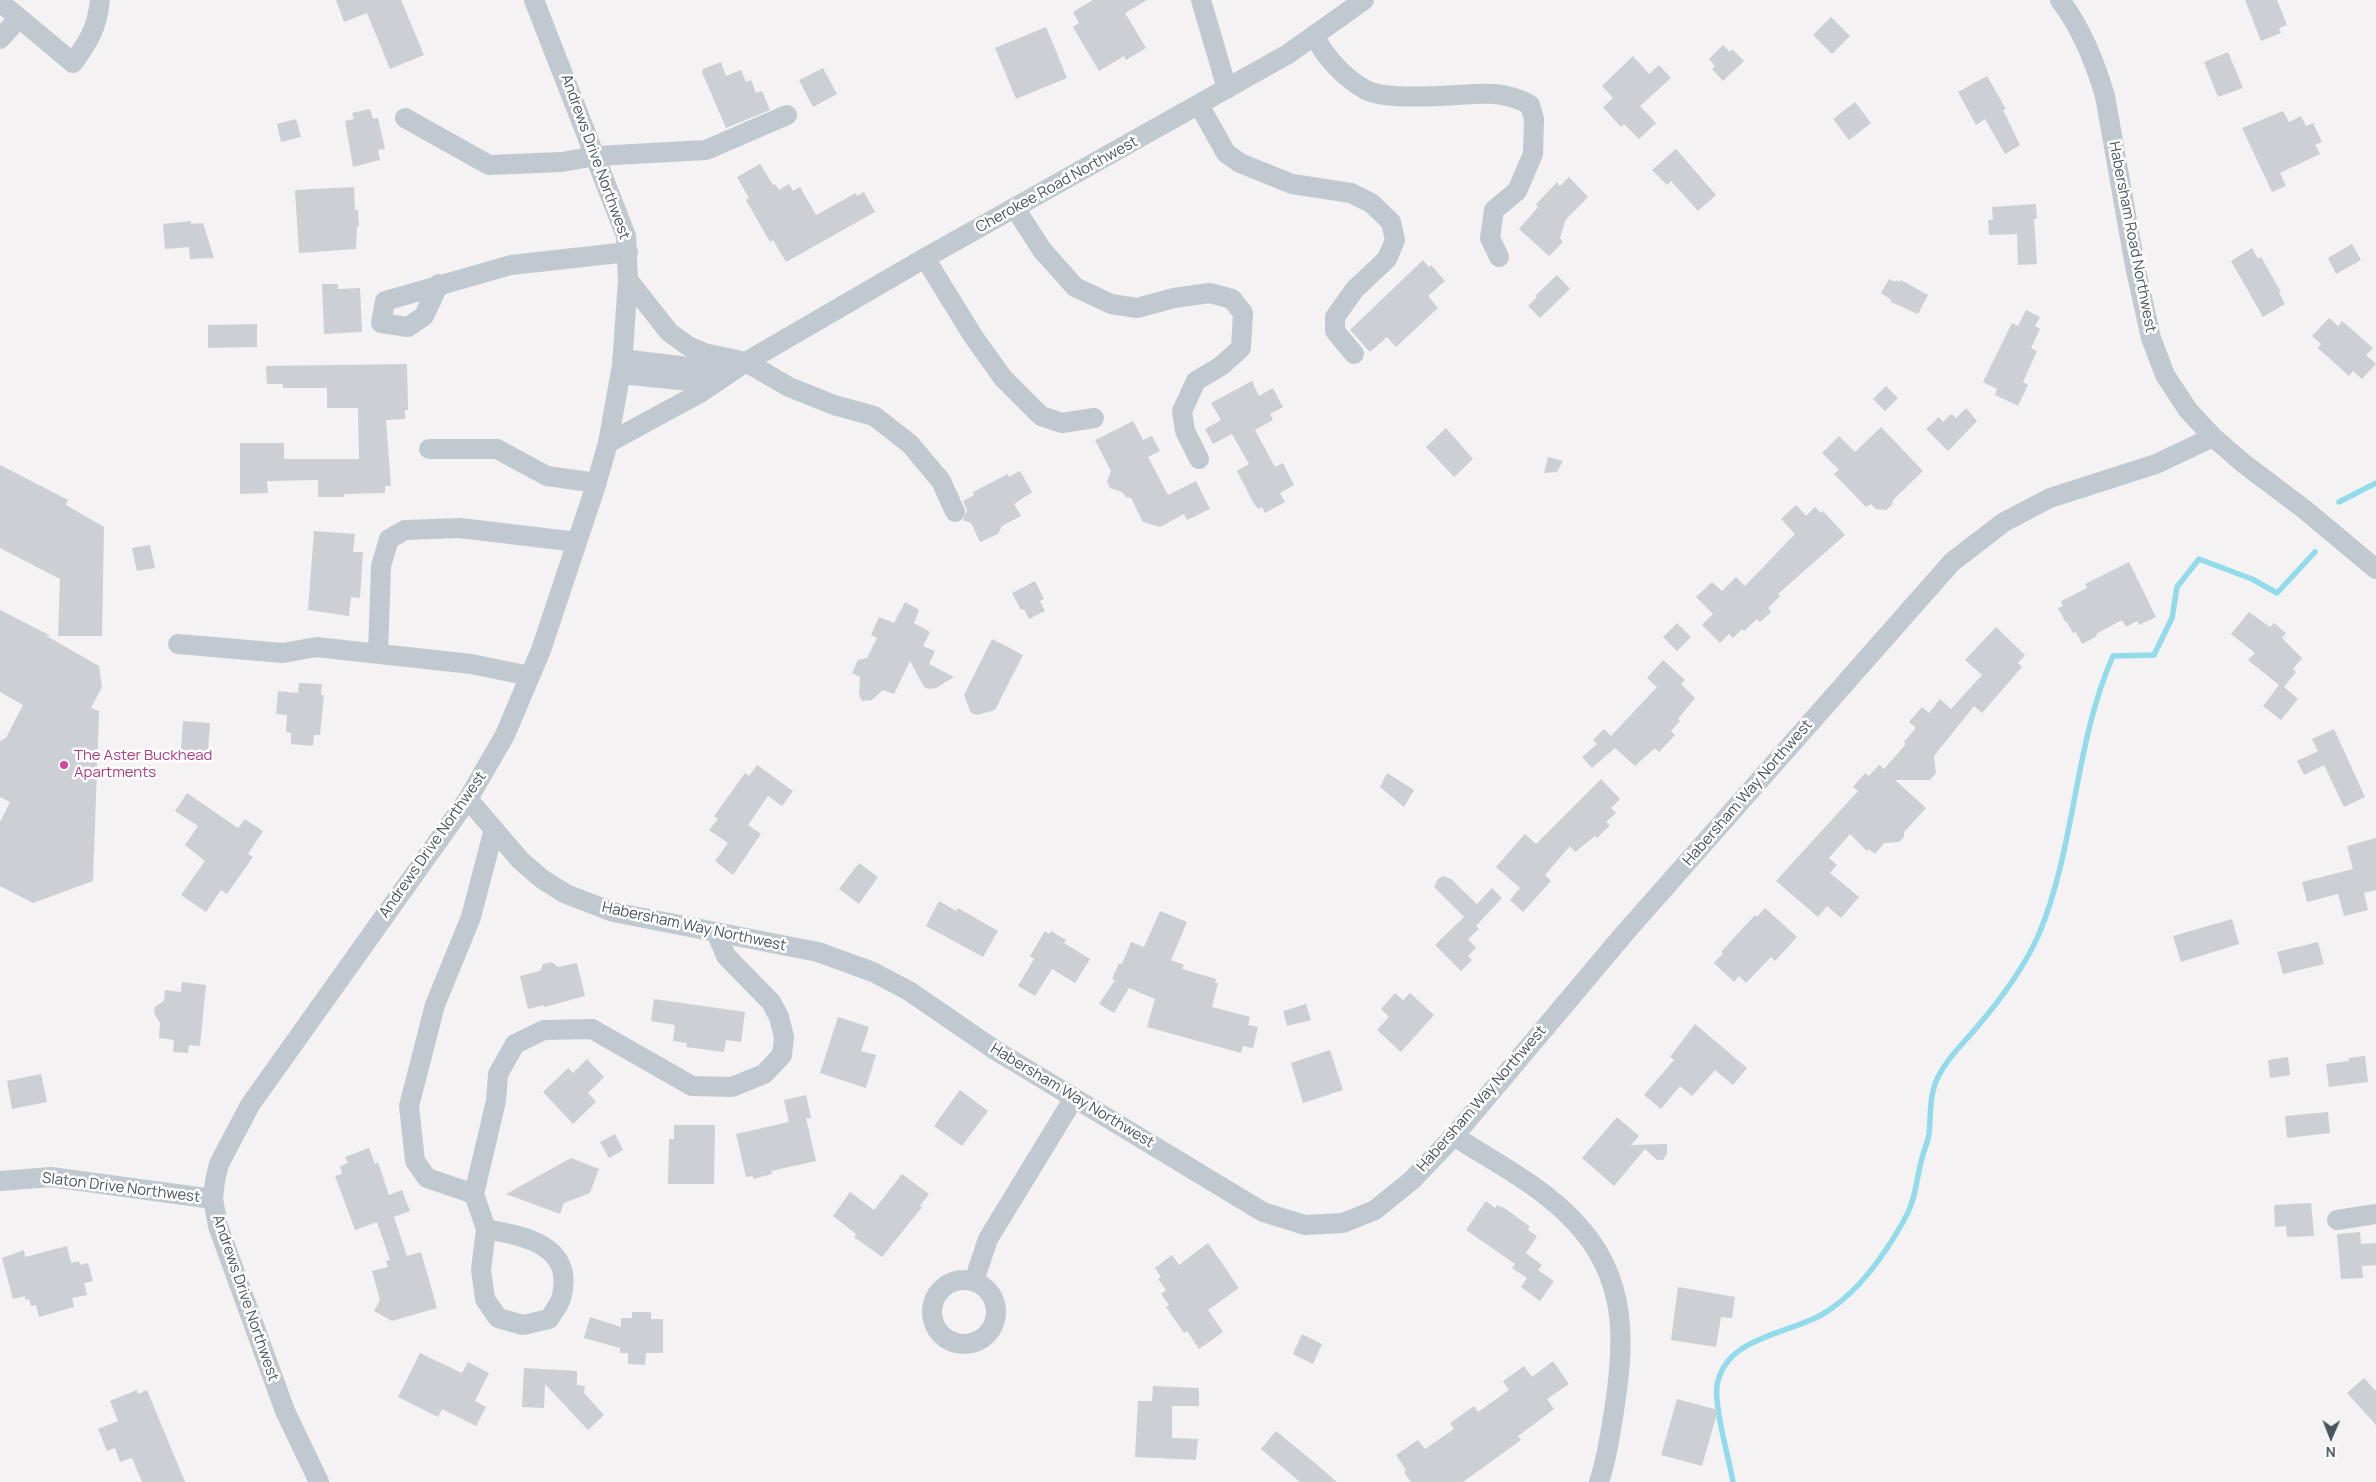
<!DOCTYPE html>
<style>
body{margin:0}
#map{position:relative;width:2376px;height:1482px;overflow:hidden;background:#f4f2f2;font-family:Manrope,sans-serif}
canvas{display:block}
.north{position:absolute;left:2306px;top:1412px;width:50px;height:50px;-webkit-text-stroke:4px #fff;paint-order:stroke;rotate:181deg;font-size:14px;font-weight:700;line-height:20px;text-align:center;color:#4a565f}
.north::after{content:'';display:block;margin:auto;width:18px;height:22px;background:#4a565f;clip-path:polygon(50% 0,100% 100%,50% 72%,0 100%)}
</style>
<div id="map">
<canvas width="2376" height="1482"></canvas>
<div class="north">N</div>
</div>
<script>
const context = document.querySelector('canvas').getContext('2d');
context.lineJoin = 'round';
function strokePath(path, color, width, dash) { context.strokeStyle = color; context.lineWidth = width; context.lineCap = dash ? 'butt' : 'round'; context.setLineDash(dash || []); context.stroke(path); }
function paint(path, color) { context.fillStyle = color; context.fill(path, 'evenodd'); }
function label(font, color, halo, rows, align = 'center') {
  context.font = font + ' Manrope,sans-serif'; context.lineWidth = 5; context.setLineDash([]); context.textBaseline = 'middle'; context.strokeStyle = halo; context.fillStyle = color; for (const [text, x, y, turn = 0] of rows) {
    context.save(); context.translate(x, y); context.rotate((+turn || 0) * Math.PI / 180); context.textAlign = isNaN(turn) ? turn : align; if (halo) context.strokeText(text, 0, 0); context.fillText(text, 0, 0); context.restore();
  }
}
strokePath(new Path2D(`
 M2339,502L2376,483
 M1733,1482C1729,1459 1714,1406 1717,1386C1725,1333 1797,1335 1832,1308C1862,1287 1885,1254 1903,1222C1916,1201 1916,1180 1922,1158C1924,1150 1928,1142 1929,1134C1931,1114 1929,1095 1938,1077C1948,1057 1963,1044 1977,1027C2001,999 2024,968 2039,934C2076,845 2074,744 2113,656L2154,655L2172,618L2177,587L2199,559L2252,579L2277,593L2315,552`), '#92dbea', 5.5);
paint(new Path2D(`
 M336,0H401L424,55L390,69L367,13L344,22Z
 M1093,0H1147L1125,13L1146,48L1126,60L1124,56L1099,71L1073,27L1079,23L1073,12Z
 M2245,0H2277L2287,25L2279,28L2281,33L2261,41Z
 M1831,17L1850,36L1832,54L1813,35Z
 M1046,27L1067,78L1016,99L995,48Z
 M1723,45L1730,52L1732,49L1744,61L1723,81L1712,69L1715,66L1709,59Z
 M2228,52L2243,88L2218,97L2204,62Z
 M1633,56L1649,74L1659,65L1671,78L1640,106L1656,123L1639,139L1624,124L1621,127L1603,107L1613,98L1602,86Z
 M721,62L726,76L741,70L746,82L751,80L756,93L762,91L770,110L726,128L702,72L703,69Z
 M823,68L837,94L813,107L799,80Z
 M1987,76L2006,109L2003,110L2020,145L2005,154L1985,119L1976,125L1958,92Z
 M1855,102L1871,123L1849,140L1833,119Z
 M370,109L373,119L378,118L385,149L378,150L380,160L353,167L345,121L354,119L352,113Z
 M2283,111L2289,122L2301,116L2306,126L2313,123L2322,142L2315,145L2320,154L2280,173L2286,186L2272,192L2242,128Z
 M296,119L301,137L281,142L277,124Z
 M1676,149L1716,195L1698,211L1671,181L1667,185L1652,170Z
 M760,164L773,185L775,184L779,190L789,184L793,191L800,187L816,215L856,193L857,196L864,192L875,212L786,262L773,240L770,242L746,200L749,198L737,177Z
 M1569,177L1588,197L1566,219L1560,238L1563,242L1549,256L1519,229L1538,207L1536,204L1543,197L1557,182L1560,186Z
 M354,187L355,210H358L359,226H357L356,249L299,253L295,190Z
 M2036,204L2037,219H2034L2037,264L2018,265L2017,234L1989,235L1988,220H1993L1992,207Z
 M191,221V224L203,223L214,258L190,259L189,247L165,249L163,224Z
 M2352,244L2361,260L2336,274L2328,258Z
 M2252,248L2258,259L2261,257L2281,292L2279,293L2285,304L2263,317L2231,261Z
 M1423,260L1429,267L1431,265L1445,281L1428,296L1438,308L1396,347L1387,337L1370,352L1350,330Z
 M1557,275L1570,289L1540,318L1528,306L1537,297L1535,296Z
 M1889,279L1895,282L1896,280L1900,282L1901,280L1928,295L1918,314L1891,302L1890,299L1881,293Z
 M322,284H338V289L360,288L362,332L324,334Z
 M2026,310L2040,317L2035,326L2040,329L2031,348L2037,351L2023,382L2028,385L2018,406L1995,395L1997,389L1983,382L2012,323L2018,326Z
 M2329,318L2338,326L2342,321L2373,348L2366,355L2376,364L2362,379L2353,371L2349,376L2318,348L2321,344L2312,336Z
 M257,324V347L208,348V325Z
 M407,364L408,410H405V419L386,420L391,486H385V493L344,494V497H318V480L267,481L268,493L240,494V443H284V459H359L358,408H327V388H283V384H267L266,366Z
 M1252,381L1259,396L1273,388L1283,407L1270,414L1273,420L1255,430L1275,467L1283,463L1294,485L1280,493L1285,502L1265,513L1262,507L1259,509L1254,504L1237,471L1249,464L1232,434L1213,444L1205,429L1221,420L1211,403Z
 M1886,386L1898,398L1885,411L1873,399Z
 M1966,408L1977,421L1948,451L1926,429L1939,417L1943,422L1951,414L1956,418Z
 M1133,421L1143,440L1152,436L1160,451L1148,457L1168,495L1196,481L1210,509L1187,520L1184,514L1160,527L1143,522L1131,498L1126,497L1122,492L1110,488L1107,481L1111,471L1095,440Z
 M1881,427L1923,471L1893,500L1892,505L1886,510L1876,509L1871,504L1866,507L1834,474L1839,470L1822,453L1839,436L1855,452Z
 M1446,428L1473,459L1454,477L1426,447Z
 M1548,457L1563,461L1557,472L1544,473Z
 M0,465L68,500L66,505L104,527L102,636H58L60,579L0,548Z
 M1020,471L1032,492L1014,504L1021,516L1002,526L998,534L980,542L971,523L963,520L967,510L963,501L974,495L973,492L1008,474L1009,477Z
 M1796,505L1806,516L1815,507L1821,513L1823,511L1845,535L1778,594L1780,596L1768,608L1771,612L1760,622L1757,619L1744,631L1742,629L1733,638L1729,634L1720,643L1702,625L1713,614L1696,597L1712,582L1722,591L1736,577L1745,586L1795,534L1781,519Z
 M314,531L355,534L353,552H363L360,598L351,597L349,616L308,610Z
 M150,545L155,568L137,571L132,548Z
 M2129,562L2156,617L2139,625L2137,621L2126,627L2122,620L2096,634L2097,636L2082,644L2076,632L2073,633L2067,622L2066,623L2058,608L2063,606L2061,601L2087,588L2085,584Z
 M1035,581L1044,599L1040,601L1045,611L1029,619L1024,609L1021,610L1012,593Z
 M905,602L919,610L914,623L930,632L923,646L935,651L929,664L954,677L936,688L929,689L924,687L910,661L894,694L883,690L872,700L862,701L859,694L860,677L852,673L858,660L867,658L877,638L871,635L879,617L894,623Z
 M0,610L51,636L45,635L99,666L102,687L91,708L99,711L93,881L33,903L0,886V822L10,802L0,797V741L6,738L23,705L0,692Z
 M2249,612L2270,627L2274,623L2286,633L2282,638L2302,658L2293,669L2296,672L2284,687L2298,699L2281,720L2263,706L2279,685L2248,660L2255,653L2231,634Z
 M1677,623L1691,637L1677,651L1663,637Z
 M1996,627L2025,655L2018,663L2022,667L1982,713L1974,706L1934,756L1936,773L1930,780H1895L1926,808L1904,832V837L1899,842L1884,843L1875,854L1869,849L1867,851L1850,834L1829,858L1837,865L1830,873L1859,897L1841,918L1827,906L1818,917L1776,881L1858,791L1853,787L1865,773L1869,776L1879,765L1884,769L1906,744L1904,742L1916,728L1909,722L1922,707L1929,713L1940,699L1951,709L1982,675L1965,660Z
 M992,639L1023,655L995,710L977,715L971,713L964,695Z
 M1663,660L1685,680L1681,684L1695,698L1678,719L1680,721L1671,731L1675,735L1659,752L1655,748L1635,766L1615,748L1592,768L1582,757L1597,744L1593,740L1604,729L1611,736L1657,687L1647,678Z
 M299,683L322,684L321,695H324L320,735H314L313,746L291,744V733L286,732L287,715L276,714L278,691L298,693Z
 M183,721L210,723L208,752L181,750Z
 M2334,729L2365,797L2344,807L2324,765L2304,775L2297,761L2318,751L2312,739Z
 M757,765L793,791L782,806L768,796L748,825L761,834L733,875L715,861L728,843L709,830L718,819L714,816L745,773L749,776Z
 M1387,773L1414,790L1404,807L1380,787Z
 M1601,779L1620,799L1611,808L1616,813L1606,822L1610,825L1597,838L1595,836L1575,852L1570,846L1545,875L1551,881L1523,912L1510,900L1520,888L1496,867L1525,834L1536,844Z
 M187,793L238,828L245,819L263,831L248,854L253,857L236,881L227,894L221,890L206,912L181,895L205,861L185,845L198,826L175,811Z
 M2376,838V890L2364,893L2368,910L2344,916L2338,894L2307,902L2302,882L2353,869L2347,846Z
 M859,863L878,877L859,904L839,889Z
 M1443,876L1451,879L1477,904L1492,888L1502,898L1476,926L1479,929L1468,939L1476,948L1468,956L1472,960L1461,971L1435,945L1464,917L1434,887L1438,879Z
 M939,901L956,911L958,908L998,931L983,957L926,926Z
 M1765,908L1797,937L1775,961L1771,957L1746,983L1739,976L1734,982L1714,963L1723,953L1721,952L1755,915L1757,917Z
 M1160,911L1187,922L1171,960L1184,965L1182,969L1216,979L1215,983H1218L1212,1007L1250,1017L1248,1025L1258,1027L1253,1048L1243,1046L1241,1053L1147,1027L1155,999L1129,988L1114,1013L1099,1004L1115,980L1112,979L1119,963L1122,964L1131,942L1144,947Z
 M2232,919L2239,944L2181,962L2173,936Z
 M1045,931L1049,934L1051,931L1066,940L1064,943L1090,959L1075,983L1052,969L1035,996L1018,986L1034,959L1030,956Z
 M2318,942L2324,964L2283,974L2277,952Z
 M552,962L558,967L577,963L585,996L544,1007V1005L528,1009L520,976L540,971L543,964Z
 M182,982L206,985L200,1046L189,1045L188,1053L173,1052L174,1040L159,1038L160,1023L154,1013L155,1007L164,1001L165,990L181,992Z
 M1395,993L1403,1000L1410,993L1434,1015L1401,1052L1377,1030L1389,1017L1381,1009Z
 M654,999L745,1012L741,1042L726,1040L724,1052L686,1047L687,1043L673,1041L675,1025L651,1021Z
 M1306,1004L1311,1020L1287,1026L1283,1011Z
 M838,1017L869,1027L861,1051L876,1055L866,1088L820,1073Z
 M1695,1024L1747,1068L1733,1085L1715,1070L1692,1096L1680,1086L1661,1109L1644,1095L1674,1060L1670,1057Z
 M1330,1050L1343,1090L1303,1103L1291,1063Z
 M2365,1056L2368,1082L2329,1087L2326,1064L2349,1061V1058Z
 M2288,1057L2290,1075L2270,1078L2268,1060Z
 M587,1059L604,1077L588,1093L596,1102L573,1124L543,1092L568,1068L573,1073Z
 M41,1074L47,1102L12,1109L7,1081Z
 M960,1090L988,1111L962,1146L934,1126Z
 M806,1095L811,1118H806L816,1161L771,1171L772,1174L753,1179V1176L746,1177L736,1134L789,1122L784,1100Z
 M2328,1112L2330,1133L2287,1138L2285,1116Z
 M1617,1117L1639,1136L1631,1145L1667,1144V1154L1663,1160H1657L1645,1149L1614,1186L1582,1158Z
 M674,1125H715L714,1184H668L669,1139H674Z
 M615,1134L623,1150L609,1158L600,1142Z
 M369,1148L375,1164L378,1162L389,1195L402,1190L410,1211L394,1217L407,1256L421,1252L437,1308L392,1321L374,1311L380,1300L372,1271L388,1267L386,1261L390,1260L377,1222L355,1230L335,1176L342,1174L340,1166L348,1163L345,1157Z
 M571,1158L599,1169L590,1193L564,1203L560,1214L506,1194Z
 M902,1174L929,1194L920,1206L922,1207L882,1257L854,1237L856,1234L833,1216L850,1192L874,1210Z
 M1486,1201L1495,1208L1497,1205L1506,1209L1530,1227L1528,1230L1537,1236L1526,1253L1542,1265L1538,1270L1554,1281L1540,1301L1521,1287L1527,1278L1512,1268L1515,1264L1466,1230Z
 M2311,1203L2314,1236L2287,1237L2286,1226L2275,1227L2274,1205Z
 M2360,1232L2361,1244L2376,1243V1265L2362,1266L2363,1278L2341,1279L2337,1234Z
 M1208,1243L1239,1288L1208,1310L1223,1332L1199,1349L1187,1331L1184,1333L1166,1307L1169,1305L1161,1294L1166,1290L1158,1279L1161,1277L1155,1268L1172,1255L1179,1265Z
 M67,1246L71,1263L79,1261L80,1265L88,1263L93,1281L84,1283L87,1295L72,1298L74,1307L39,1317L36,1305L31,1306L29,1299L25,1300V1296L13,1299L2,1258L24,1250L25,1257Z
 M1678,1287L1735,1297L1732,1318L1721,1317L1716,1347L1671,1340Z
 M632,1312H651V1319H663V1353H646L645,1365L628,1364V1353H620V1348L584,1338L590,1317L621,1327V1318H632Z
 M1302,1334L1322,1344L1313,1364L1293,1354Z
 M420,1353L462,1373L468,1362L489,1373L475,1401L486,1407L476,1426L442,1409L438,1417L398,1397Z
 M1553,1361L1569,1384L1547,1399L1554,1409L1518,1436L1521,1440L1463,1482H1411L1404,1472L1406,1470L1396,1455L1418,1440L1425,1449L1454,1429L1450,1423L1474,1406L1478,1412L1509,1390L1503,1381L1524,1366L1532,1377Z
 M524,1368L577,1371V1385L585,1386L584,1393L604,1415L588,1430L545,1384L544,1408L522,1407Z
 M2364,1378L2376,1391V1425L2347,1393Z
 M1153,1386L1199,1388V1406H1172V1438L1198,1439L1196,1460L1135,1457L1138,1401H1152Z
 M137,1390L138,1394L147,1390L185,1482H142L132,1458L120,1462L115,1448L107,1451L98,1429L118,1421L110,1401Z
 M1677,1399L1718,1410L1702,1466L1661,1455Z
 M1276,1431L1315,1463L1337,1482H1300L1261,1449Z`), '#cccfd4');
strokePath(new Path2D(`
 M1201,0L1227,89
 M2060,0C2082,29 2095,62 2105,96L2135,266L2151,338L2165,375L2188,410L2213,437L2243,463L2304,509L2376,569
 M0,2L73,63C89,41 97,28 100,0
 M1314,35C1325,57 1344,78 1366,90C1385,100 1435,96 1457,95C1483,93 1506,91 1530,105L1534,119L1533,154L1517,191L1494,210L1490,238L1499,257
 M0,39L19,18
 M1199,105L1226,153L1240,163L1292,184L1351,193L1371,203L1391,222L1395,240L1387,259L1355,289L1335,317V331L1354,354
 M405,118L489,165L562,162L596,156L706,150L787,115
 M1015,208L1042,250L1075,287L1111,304L1137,308L1174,298L1210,293L1232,299L1243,313L1241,348L1221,366L1196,381L1182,411L1185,431L1199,459
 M925,258L973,336L1003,378L1041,416L1062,423L1094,418
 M628,280L669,332L688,346L704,353L746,362L789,387L834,405L874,416L910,444L941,481L955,512
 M439,284L424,316L408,327L381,323L385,301L511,265L628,252
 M622,359L730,372
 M621,374L699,382
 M608,443L700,393L746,362L925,258L1288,54L1364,0
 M429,449H497L547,476L597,483
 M178,644L283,653L316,647L471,664L530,676
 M378,654L381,566L389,539L405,530L460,528L577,542
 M468,799L520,860L542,879L566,894L613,912L818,952L873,972L909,991L995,1050L1263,1212L1305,1225L1343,1223L1375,1210L1412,1180L1454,1136L1624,934L1952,562L2004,522L2050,498L2156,464L2213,437
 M1454,1136C1494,1162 1542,1186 1575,1222C1628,1278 1625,1341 1614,1411C1610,1435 1607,1459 1599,1482
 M0,1181L51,1177L213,1199
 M474,1194L427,1178L415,1161L409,1106L435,1005L471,917L494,829
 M2337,1220L2376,1214
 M486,1229L481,1270L485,1299L498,1318L523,1325L549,1319C553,1312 561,1303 562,1295C573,1244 523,1236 486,1229L474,1194L496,1101L498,1074L515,1044L544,1030L592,1029L692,1086L732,1087L764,1074L782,1055L784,1037L779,1017L771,1002L726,956L716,932
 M932 1312a32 32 0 1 1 64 0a32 32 0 1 1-64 0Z
 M974,1281L988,1239L1074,1098
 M319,1482L285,1411L218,1226L213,1199L215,1181L219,1164L250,1105L468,799L505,735L541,650L595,488L608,443L622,365L628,280L626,236L534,0`), '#c0c9d0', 20);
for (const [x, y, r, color] of [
 [64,765,5,"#d1479c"]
]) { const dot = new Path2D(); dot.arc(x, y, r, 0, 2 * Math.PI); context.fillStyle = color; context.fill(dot); strokePath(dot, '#fff', 2); }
label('15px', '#4a565f', '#fff', [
 ["Andrews Drive Northwest",595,157,70],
 ["Cherokee Road Northwest",1057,185,-29],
 ["Habersham Road Northwest",2132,237,79],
 ["Habersham Way Northwest",1748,793,-49],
 ["Andrews Drive Northwest",433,845,-55],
 ["Habersham Way Northwest",694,927,12],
 ["Habersham Way Northwest",1072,1096,31],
 ["Habersham Way Northwest",1482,1099,-49],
 ["Slaton Drive Northwest",121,1188,7],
 ["Andrews Drive Northwest",245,1298,71]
]);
label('15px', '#b23c85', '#fff', [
 ["The Aster Buckhead",74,756],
 ["Apartments",74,773]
], 'left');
</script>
